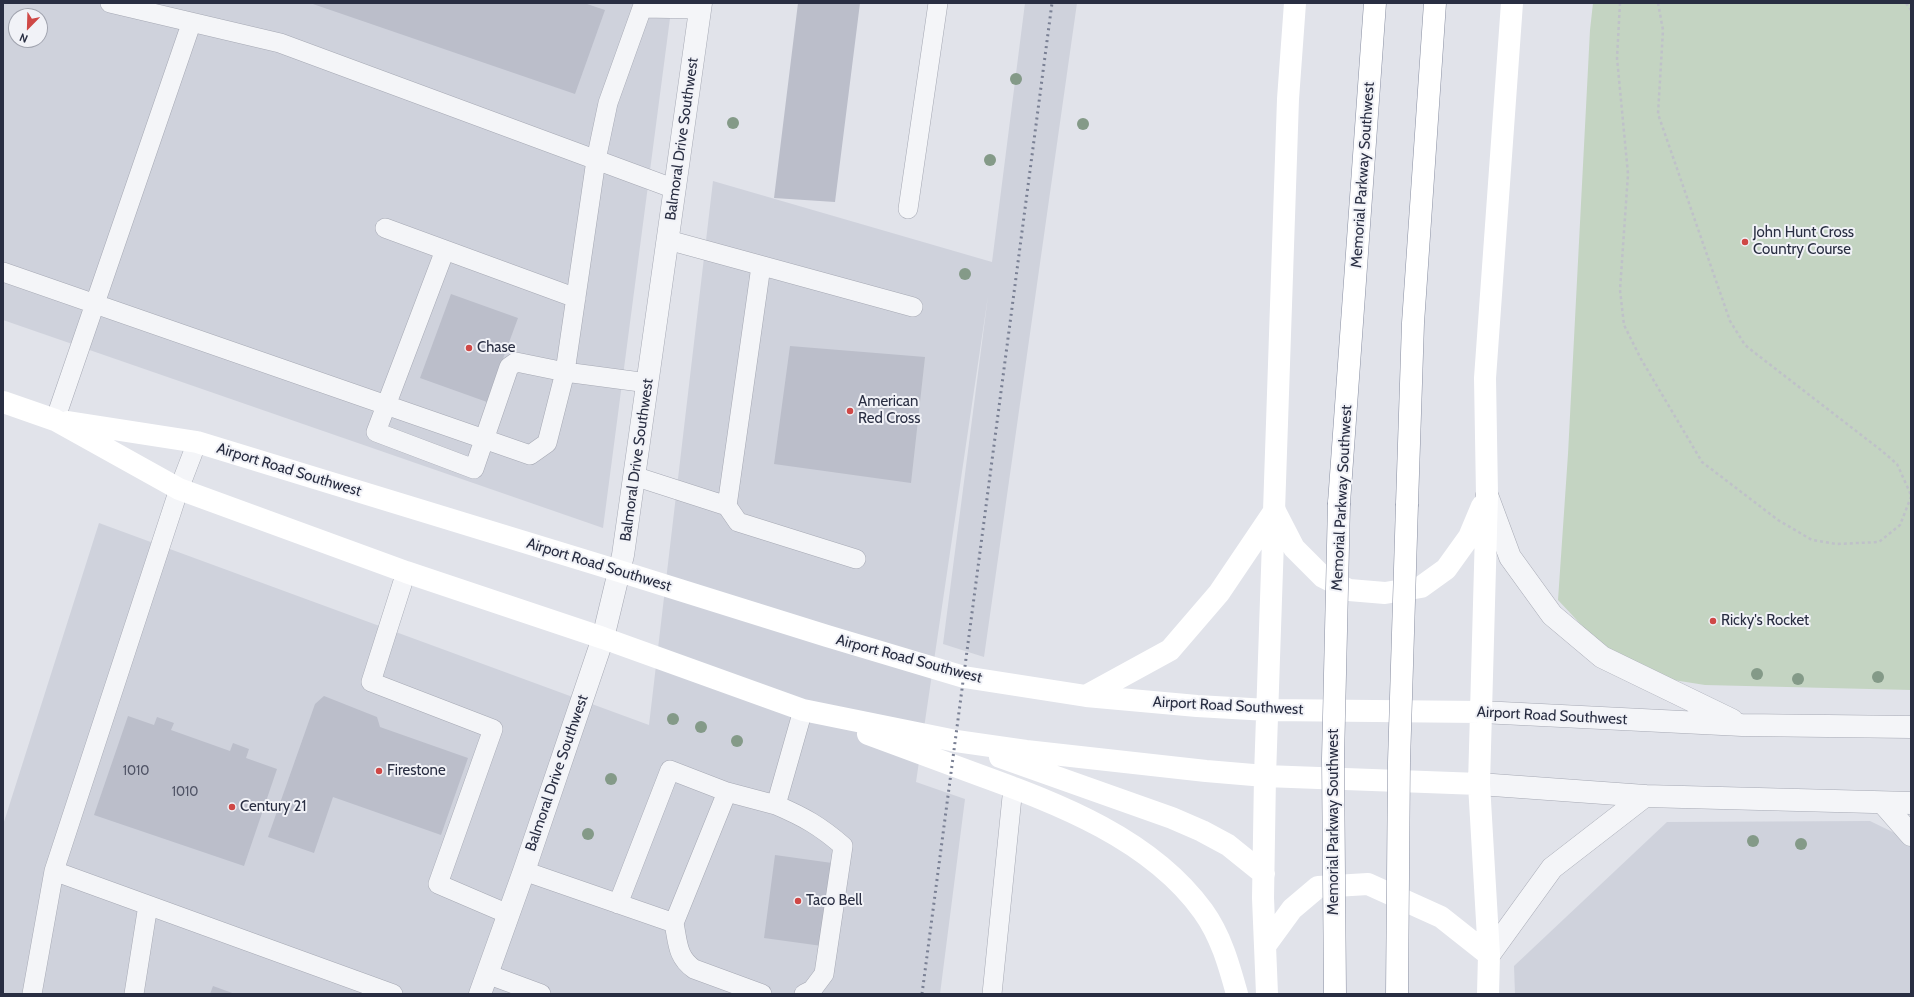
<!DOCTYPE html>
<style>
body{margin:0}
#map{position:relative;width:1914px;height:997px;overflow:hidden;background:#e1e3ea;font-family:Cabin,sans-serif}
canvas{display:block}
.frame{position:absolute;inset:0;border:4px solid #292e42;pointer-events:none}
.north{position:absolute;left:8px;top:8px;width:40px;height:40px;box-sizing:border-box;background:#f1f2f7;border:1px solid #a1a4af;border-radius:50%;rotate:203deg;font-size:11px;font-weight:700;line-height:16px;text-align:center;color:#292e42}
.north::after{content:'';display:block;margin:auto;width:14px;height:18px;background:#cf4846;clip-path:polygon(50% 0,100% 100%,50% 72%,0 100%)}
</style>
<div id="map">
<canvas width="1914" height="997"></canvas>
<div class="frame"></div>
<div class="north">N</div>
</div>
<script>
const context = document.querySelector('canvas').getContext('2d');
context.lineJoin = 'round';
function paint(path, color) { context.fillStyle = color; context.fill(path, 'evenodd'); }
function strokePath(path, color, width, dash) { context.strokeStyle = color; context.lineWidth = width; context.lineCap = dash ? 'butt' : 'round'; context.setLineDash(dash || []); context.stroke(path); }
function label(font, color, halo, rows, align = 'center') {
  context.font = font + ' Cabin,sans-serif'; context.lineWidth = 4; context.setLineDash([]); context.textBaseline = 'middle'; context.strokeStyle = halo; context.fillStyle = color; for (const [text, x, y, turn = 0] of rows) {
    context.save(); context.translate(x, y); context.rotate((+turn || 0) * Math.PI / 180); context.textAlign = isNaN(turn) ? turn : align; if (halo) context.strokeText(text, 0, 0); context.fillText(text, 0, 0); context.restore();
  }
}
paint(new Path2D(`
 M3,3H672L603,528L3,320ZM16,16H40V40H16Z
 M1025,3H1077L984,657L943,644L988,296L916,782L965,799L940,994H3V825L99,523L649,725L713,181L992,262Z
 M1870,821L1909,840L1911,843V994H1515L1514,966L1667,822Z`), '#cfd2dc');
paint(new Path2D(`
 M1593,3H1911V690L1705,685L1667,679L1621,658L1587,631L1558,600L1568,454L1590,30Z`), '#c4d4c2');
paint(new Path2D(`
 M310,3H584L605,10L575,94Z
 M798,3H860L835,202L774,198Z
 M451,294L518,318L487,402L420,378Z
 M790,346L925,357L911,483L774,464Z
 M324,696L377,717L380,727L468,758L441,835L333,797L314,853L268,837L315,704Z
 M128,716L154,725L157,717L174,723L171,730L230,751L233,743L249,749L246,758L277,769L244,866L94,815Z
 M775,855L832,863L822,946L764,938Z
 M213,986L235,994H210Z`), '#bbbeca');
const service = new Path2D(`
 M110,3L280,43L675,189
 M908,209L938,3
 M385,228L576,298
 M668,240L913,307
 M445,250L376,432L474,469L509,367L516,362L565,372L648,383
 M761,266L727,506L738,522L856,559
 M3,272L530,455L547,443L565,372L596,160L608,103L642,8L700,9
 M55,420L191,24
 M634,476L727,506
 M406,572L371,682L493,729L438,884L508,914
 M776,805C804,817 820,826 843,846L824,974L812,990L804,994
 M54,871L393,994
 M524,871L674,923L727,792L776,805L803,710
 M618,904L670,770L727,792
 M674,923C678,943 677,957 694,969L762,994
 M487,974L541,994
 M32,994L54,871L179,489L197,442
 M134,994L148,905
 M992,994L1013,787`);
const minor = new Path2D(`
 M1883,803L1911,835
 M480,994L524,871L603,638L623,555L701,3`);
const tertiary = new Path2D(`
 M1487,495L1510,557L1552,615L1602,657L1732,720
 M1481,712L1742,725L1911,727
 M1479,784L1645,796L1911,803
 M1489,955L1552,868L1645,796`);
const motorway = new Path2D(`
 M1339,503L1375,3
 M1407,504L1413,323L1435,3`);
strokePath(service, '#a6a9b4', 20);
strokePath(minor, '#a6a9b4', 23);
strokePath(tertiary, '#a6a9b4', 23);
strokePath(motorway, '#888ea1', 23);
strokePath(new Path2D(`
 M1620,3L1617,58L1628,174L1620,290L1624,325L1641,359L1702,462L1778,520L1812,540L1837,544L1879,542L1900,525L1911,497
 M1658,3L1663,30L1658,114L1730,321L1745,345L1755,353L1882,451L1897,464L1911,495
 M1906,3L1911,10`), '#bfc1c9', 2.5, [3, 3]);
strokePath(service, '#f4f5f8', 19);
strokePath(minor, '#f4f5f8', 22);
strokePath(tertiary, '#f4f5f8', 22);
strokePath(new Path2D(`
 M3,402L55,420L179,489L406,572L603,638L803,710L956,741L1026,751L1206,771L1265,776L1479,784
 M68,422L197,442L619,571L827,636L964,677L1086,696L1197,706L1268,710L1481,712
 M1276,513L1294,548L1323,577L1349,590L1385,593L1421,587L1446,569L1469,537L1482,506
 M1086,696L1170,650L1219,593L1275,510
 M868,734C905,748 942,761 979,775C1059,804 1151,839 1203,911C1221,936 1229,965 1237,994
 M1000,757L1172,818L1202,831L1228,845L1264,874
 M1265,946L1292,909L1318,887L1368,884L1441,917L1489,955
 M1267,994L1263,898L1265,776L1288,99L1295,3
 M1488,994L1489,955L1479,784L1487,495L1485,378L1512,3`), '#fff', 22);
strokePath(motorway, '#fff', 22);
strokePath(new Path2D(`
 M922,994L1052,3`), '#7a8094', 3, [2, 4]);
const motorwayBridge = new Path2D(`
 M1335,994L1333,759L1339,503
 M1397,994L1399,762L1407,504`);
strokePath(motorwayBridge, '#888ea1', 23, []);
strokePath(motorwayBridge, '#fff', 22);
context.fillStyle = '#849a88';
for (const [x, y] of [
 [1016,79],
 [733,123],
 [1083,124],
 [990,160],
 [965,274],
 [1757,674],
 [1878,677],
 [1798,679],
 [673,719],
 [701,727],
 [737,741],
 [611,779],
 [588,834],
 [1753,841],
 [1801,844]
]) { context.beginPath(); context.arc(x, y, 6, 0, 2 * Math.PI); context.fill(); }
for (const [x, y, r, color] of [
 [1745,242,4,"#cf4846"],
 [469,348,4,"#cf4846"],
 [850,411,4,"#cf4846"],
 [1713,621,4,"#cf4846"],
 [379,771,4,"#cf4846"],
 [232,807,4,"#cf4846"],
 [798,901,4,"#cf4846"]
]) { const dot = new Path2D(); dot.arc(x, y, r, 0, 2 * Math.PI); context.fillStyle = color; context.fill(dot); strokePath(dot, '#f1f2f7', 1.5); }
label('13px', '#4e5264', null, [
 ["1010",136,771],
 ["1010",185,792]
]);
label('15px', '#292e42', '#f1f2f7', [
 ["Balmoral Drive Southwest",682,139,-82],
 ["Memorial Parkway Southwest",1363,175,-86],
 ["Balmoral Drive Southwest",637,460,-82],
 ["Airport Road Southwest",289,470,17],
 ["Memorial Parkway Southwest",1342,498,-87],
 ["Airport Road Southwest",599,565,17],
 ["Airport Road Southwest",909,659,15],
 ["Airport Road Southwest",1228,706,3],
 ["Airport Road Southwest",1552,716,3],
 ["Balmoral Drive Southwest",557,773,-71],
 ["Memorial Parkway Southwest",1334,822,-90]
]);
label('15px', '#292e42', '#f1f2f7', [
 ["John Hunt Cross",1753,233],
 ["Country Course",1753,250],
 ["Chase",477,348],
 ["American",858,402],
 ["Red Cross",858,419],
 ["Ricky's Rocket",1721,621],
 ["Firestone",387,771],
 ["Century 21",240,807],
 ["Taco Bell",806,901]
], 'left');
</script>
